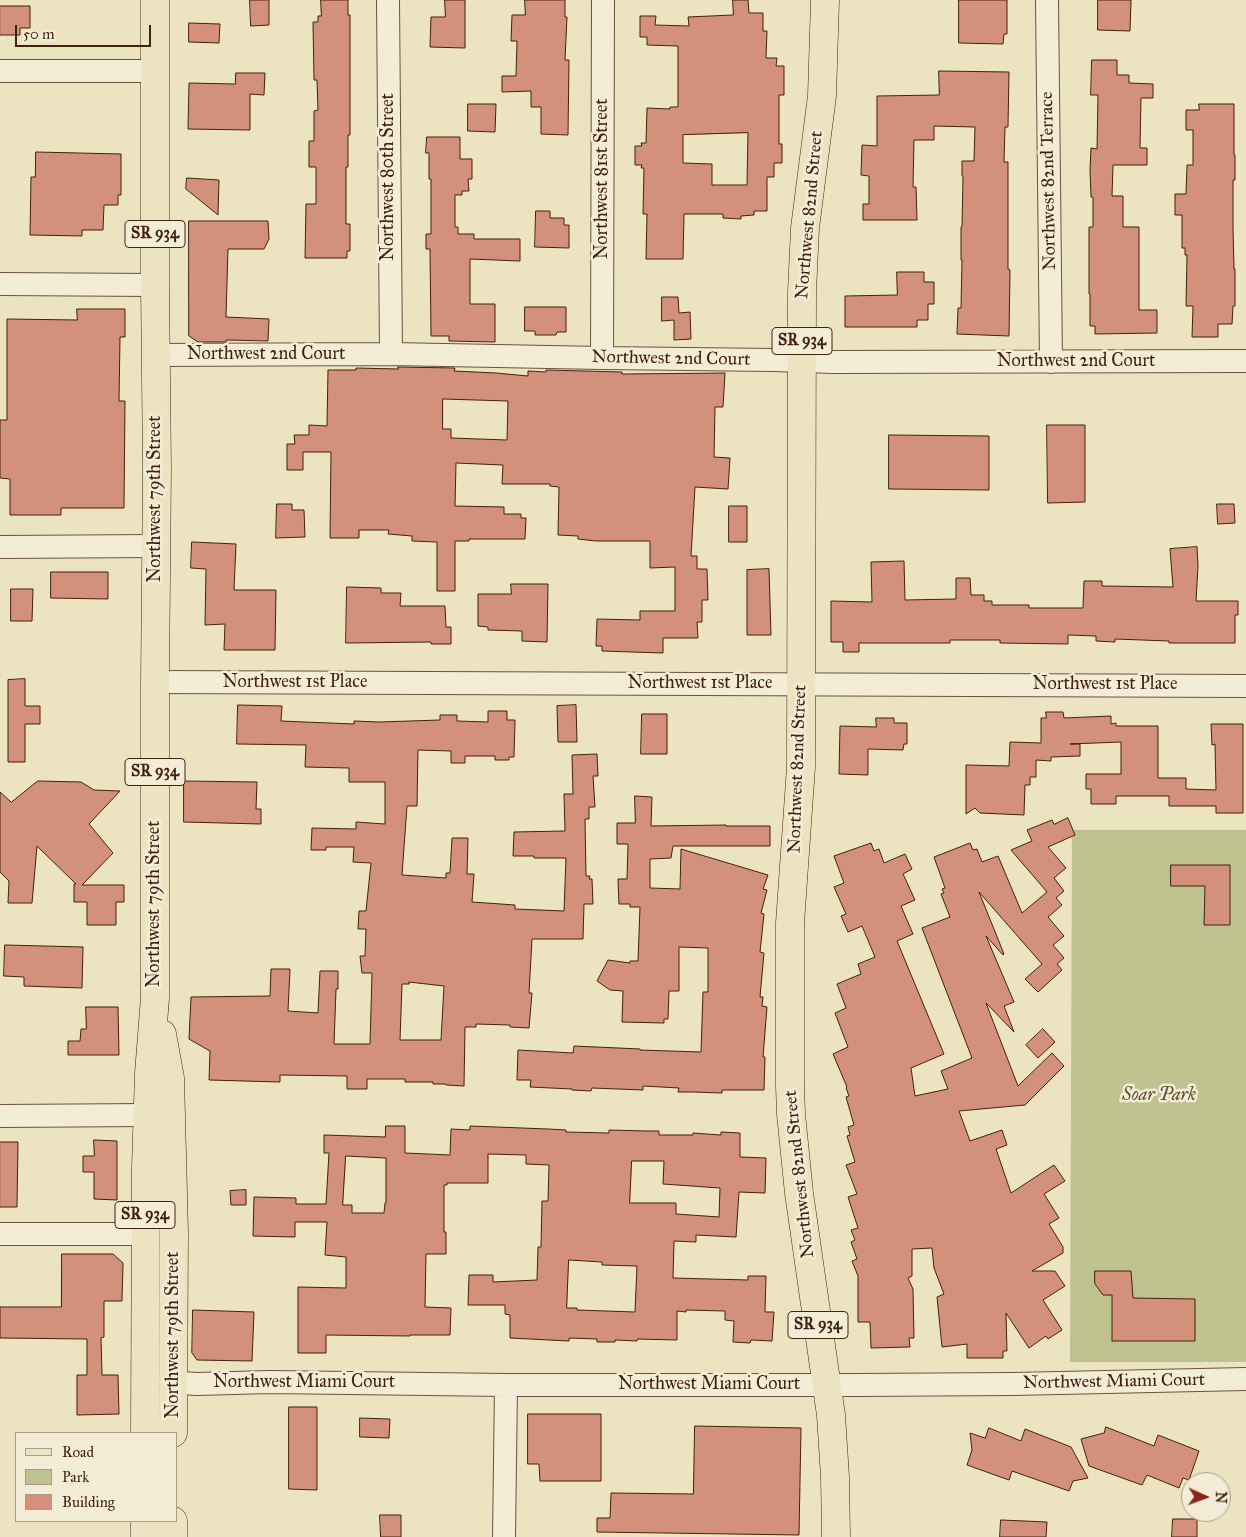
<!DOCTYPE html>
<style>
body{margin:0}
#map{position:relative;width:1246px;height:1537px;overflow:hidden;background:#ece3c1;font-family:"IM FELL Great Primer",serif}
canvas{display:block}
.legend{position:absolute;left:15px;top:1432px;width:162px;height:90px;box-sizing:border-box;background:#f3edd7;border:1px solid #ad9b87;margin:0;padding:6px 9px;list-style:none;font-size:15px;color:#43210f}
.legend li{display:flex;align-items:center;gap:10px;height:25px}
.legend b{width:25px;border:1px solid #ad9b87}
.north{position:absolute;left:1181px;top:1472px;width:50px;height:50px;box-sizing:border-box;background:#f3edd7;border:1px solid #ad9b87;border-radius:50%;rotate:92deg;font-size:14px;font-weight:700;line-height:20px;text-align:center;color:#43210f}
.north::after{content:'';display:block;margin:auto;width:18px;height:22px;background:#8f2418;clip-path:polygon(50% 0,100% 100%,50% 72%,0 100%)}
.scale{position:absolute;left:15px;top:25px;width:136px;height:22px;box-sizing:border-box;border:2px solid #43210f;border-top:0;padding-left:6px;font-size:15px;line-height:18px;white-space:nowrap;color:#43210f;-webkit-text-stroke:4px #f3edd7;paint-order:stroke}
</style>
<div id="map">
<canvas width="1246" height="1537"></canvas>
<ul class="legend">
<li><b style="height:6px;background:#ece3c1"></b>Road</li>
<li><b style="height:14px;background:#bec28f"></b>Park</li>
<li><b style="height:14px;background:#d3907b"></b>Building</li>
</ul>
<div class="north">N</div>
<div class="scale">50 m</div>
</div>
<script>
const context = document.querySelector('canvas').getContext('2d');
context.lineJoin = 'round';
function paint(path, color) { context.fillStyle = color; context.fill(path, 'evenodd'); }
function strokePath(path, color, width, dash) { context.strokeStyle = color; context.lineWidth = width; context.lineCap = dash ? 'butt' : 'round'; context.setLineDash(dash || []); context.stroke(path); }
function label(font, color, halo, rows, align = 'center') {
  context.font = font + ' "IM FELL Great Primer",serif'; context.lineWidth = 5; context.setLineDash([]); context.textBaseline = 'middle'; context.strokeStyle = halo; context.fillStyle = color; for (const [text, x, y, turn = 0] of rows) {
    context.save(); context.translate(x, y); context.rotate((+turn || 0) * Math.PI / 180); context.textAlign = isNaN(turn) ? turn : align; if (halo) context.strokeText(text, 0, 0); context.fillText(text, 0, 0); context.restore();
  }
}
paint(new Path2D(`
 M1072,830H1246V1362H1070Z`), '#bec28f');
const building = new Path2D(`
 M250,0H269V25L251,26Z
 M321,0H348V15H350V135H348V167H346V224H350V251H347V258H305L306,204H316V167H309V141H314V111L318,110L317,80H314L313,22H318V16H321Z
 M445,0H465V48L430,47L431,17H445Z
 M525,0H565V17H567L565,60H569L568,135L541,134V107H531V91L502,92V76H516L517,41H511L512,15H525Z
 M733,0H748L749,13H763V31H767L766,58H777L776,66H784V95H779V144H782V163H774V177H767V211H754V215L741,216V219L723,218V214H684L683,259H646L647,214H643L644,168H641L642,165H635V146H642L641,143H646L647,108L670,109V107H678V46L647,45V37H640V16H656L655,25L689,26L688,17L733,15ZM748,133L747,185H712V164L683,163V135Z
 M959,0H1007V34H1004L1003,44L959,43Z
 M1098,0H1131L1130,31L1098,30Z
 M0,6H30V28H20V35H0Z
 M189,23L220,24L219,43L189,42Z
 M1092,60H1117V75H1129V83L1153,84V98H1141L1140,148H1147V165H1113L1112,196H1123V227H1139V310H1157V333L1095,334V326H1090V294H1089V227H1093V197H1091L1090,170L1091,148L1097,149L1098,95H1091Z
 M939,71L1009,72L1008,127H1005L1004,162H1008V269L1010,270L1009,336L957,334L958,308H961L962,260H961V227H962L963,176H962V161H974L975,127L934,126V140H914L913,187H916L917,220H863V204H869V176L861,175L862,145L877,146V96L939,95Z
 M236,73H265L264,95L250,94V130L188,129L189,83L235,84Z
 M468,104H496L495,132L468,131Z
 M1199,104H1234V155H1235V180H1233V228L1234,269H1235V306H1233L1232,324H1218V337H1192L1193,306H1186L1187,255H1185V248H1182V215H1175V194H1186L1187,165H1193V130H1186V110H1199Z
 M427,137H460V159H472V179H468L469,191H462V195H455V227H458V234H474V239H520V261L470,259V304H495V342L449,341V336H431L430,249H426V234H431V179H429V153H426Z
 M36,152L121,154V195H118V205H104L103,230H82V236L30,235L31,177H35Z
 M187,178L219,180L218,215L186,189Z
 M536,211H550V218H564V225H569V248L535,247Z
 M189,221H268L269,239L264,249H228L226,317L269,319L268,341L226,340V342H198L189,336Z
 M897,272H924V282H934V304H928V320H917V327H845V296L897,295Z
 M662,297H678L679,313L690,312L691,339L674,340V320L662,321Z
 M525,307H566V332H557L556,335H535V331H525Z
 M77,309H125V337H120L119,401H125L124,508H61V515H10V479L0,478V420H7V319L77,320Z
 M398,367L455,368L454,371L496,373L528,376V371L546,372V370L622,372V374L725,373L723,407H715L714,457L730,458L728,489L695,487L691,556H697V569H707L708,600H702V622H697L698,638H663V653L602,651V646H596L597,619L640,620V611H675V567L650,568V541H596L578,539V536L558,535L559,487L550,486V484H502L503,465L456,463L455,506L504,507V514H521V518H526L525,539H469V541H455V591H437V542L412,541V536L388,534L389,530H359V538H330L331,452H303V470H287V444H295L294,435H309V425L327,426L328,370H356V368L398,369ZM443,399L508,401L507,440L451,438V429H443Z
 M1047,425H1085V502L1048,503Z
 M889,435L989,436V490L889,489Z
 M277,504H292V510H304L305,537L276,538Z
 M1217,504H1234L1235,523L1218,524Z
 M729,506H747V542H729Z
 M192,542L236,544L234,590H276L275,650H224L225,624L205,625L206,569L191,568Z
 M1197,547L1198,566L1196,601H1238V615H1235V643H1169V641L1115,639V642L1096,641V636L1068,635V644L1000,643V640H950V643H859V652H843V642H831V601L872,602L871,562L904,561L905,600L956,599V578H970L971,595H984V601H992V605H1029V608H1083L1084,581H1102V586L1173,587L1170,549Z
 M769,569L771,635H747V570Z
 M51,572H108V599L51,598Z
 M511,584H548L547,642L522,641V631L488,630V627L478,626V594H511Z
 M347,587L381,588V593H401L400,606H445L446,627H451V644H431V642L346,643Z
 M11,589H33L32,621H11Z
 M25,679V706H40V724H25V762H8V680Z
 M238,705L282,706L281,721L354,724V721L379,722L440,720V715H457V721L488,722V711H507V720H515L514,757H509V760H495V756H465V763H451V751L418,750L417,806H407L402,875L446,878V873H450L452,838H468L467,874H474L472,902L515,905V909L564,911L566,858H534V856H513L514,832L565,831L564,794H573L572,755L597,754L598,776H593L595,807H589V819H585L586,876H590L589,879H592L593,904H584L583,939H532L529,993H532L529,1028L510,1027V1025L476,1024V1027H465L464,1086L446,1085V1084H433V1082H405V1079H367V1089H347V1076L280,1075V1082L209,1080L210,1051L189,1039L191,997L270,996L271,969H290L288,1011L318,1013L320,971H338V989H336L334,1044H370L372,973H362L360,956H365L366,929H358L359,911H366L371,863L353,862L354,847H326V850H311L312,828L356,829V822L385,824V782H349V768L305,767L306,745L237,744ZM409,982L444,986L441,1040H400L402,984H409Z
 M576,705L577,742H558L557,706Z
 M1046,712H1063L1064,718L1111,716V724L1116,723V726H1158V778H1186V789L1216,790L1215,744L1212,745L1211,724H1243V813H1216V806H1169V796H1116V804H1091V789H1086V774H1121V742L1070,744H1080V756L1051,757V761L1036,760V777H1030V785H1025L1024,815L980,813L975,808L966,814V765L1009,766L1010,742L1041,743V718H1046Z
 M642,714H667V754H641Z
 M876,718H894V723H907V744H904L903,750L868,749V775L839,774L840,726L876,727Z
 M38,781L81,782L94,790L120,791L89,824L113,853L82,885H124V902H116V925H87V902H74V884H76L37,846L32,903H8L9,881L0,872V792L11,802Z
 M184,781L257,782L256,809H261V824L184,822Z
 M635,796L652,797L651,826L726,825V826H770V846H673L671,858L650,859V888L680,889L681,849L768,875L763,889L767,890L761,913L764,914L760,952L764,953L760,997H763L762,1006L767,1007L763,1057H765L764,1090H722V1093L693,1092H678L679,1088L643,1086V1090L592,1088L591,1091L572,1090V1089L530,1087L531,1080H517L518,1050L573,1053L574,1046L640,1049V1050L701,1052L703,992H708V948L679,947V991H669L668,1019H664V1023L622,1022L623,991L610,990L597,981L608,960L630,963V961H638L640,907H630V904H619L618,879H627L628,844H617V823H635Z
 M1068,818L1075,835L1048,847L1066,868L1054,878L1064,891L1056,898L1062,905L1048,917L1064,936L1053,945L1064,958L1057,964L1062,970L1038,992L1025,979L1042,964L979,892L1004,954L1003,955L986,936L1014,1002L1004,1006L1014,1032L986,1003L1018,1086L1052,1053L1064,1066L1025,1105L959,1111L970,1141L1002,1130L1007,1145L996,1149L1011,1193L1054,1165L1065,1181L1044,1194L1059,1218L1049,1224L1063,1247V1253L1032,1271H1055L1065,1286L1043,1300L1062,1330L1048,1339L1046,1336L1029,1348L1006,1313L1007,1351H1003V1358H967V1344L942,1347L937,1297L944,1294L934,1268L932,1248L912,1249V1276L908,1278L913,1289L914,1338H909L910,1347L871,1348L870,1322H858V1276L852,1261L857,1259L851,1242L855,1240L851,1230L858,1228L848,1197L857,1194L846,1165L855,1162L847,1136L850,1135L848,1127L854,1125L846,1097L849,1096L846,1088L847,1087L833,1054L848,1047L835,1013L846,1008L837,984L861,974L858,964L875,957L862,926L848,932L841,916L846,914L834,887L844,883L834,856L871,843L874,851L879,849L884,863L905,854L912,869L903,874L915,900L901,906L913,934L897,941L944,1054L911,1068L915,1096L948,1089L941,1071L972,1058L922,928L950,917L941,894L944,893L942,889L945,888L934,857L970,843L973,850L977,849L982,862L998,856L1022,913L1047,892L1011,850L1032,841L1027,830L1052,820L1054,824Z
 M1171,865H1230V925H1204L1205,886H1171Z
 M5,945L83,947L82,988L24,986V977L4,976Z
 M86,1007H118L119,1055H68V1041H80L81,1029H86Z
 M1043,1029L1055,1042L1038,1058L1026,1045Z
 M386,1126H405V1153L450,1155L451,1129L470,1130V1126L548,1129L566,1130V1132L609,1133V1130L646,1131H659V1135H693V1133L721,1135V1132L740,1133V1157L766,1158L765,1193L739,1192L736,1237L696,1235V1242L674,1241L673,1278L748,1280V1276H766L765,1312H774L772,1341L751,1340L750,1343L733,1342L734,1321L725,1320V1311L686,1310V1312L677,1311V1340L637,1339V1341L615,1340V1342H597V1339L569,1338V1341L510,1338V1315L505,1314V1305H468L469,1275H493V1282L537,1280L538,1247H541L542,1201H548L549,1165L526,1164V1155L488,1154V1183H447V1185H444V1232H446V1254H426L425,1307L451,1308L450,1335H410V1336L326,1335V1353H298V1287L346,1288V1257L325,1255L327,1222H295V1237L253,1236L254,1197L296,1198V1204H326L329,1153H324V1135L385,1137ZM346,1156L386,1158V1203H385L384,1213H352V1205H343ZM632,1161H664L663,1184L720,1188L719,1217L676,1214V1203H630ZM569,1260L602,1262V1265L637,1266L635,1312L577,1310V1308H567Z
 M94,1140L117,1141V1200L94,1199V1172H83V1156H94Z
 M0,1142H18L17,1207H0Z
 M246,1190V1205H231L230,1191Z
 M62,1254H113L123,1263L122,1301H104V1337L101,1338L102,1375H118L119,1414L77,1415V1375H87V1339L0,1338V1307H61Z
 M1095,1271H1131L1133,1298L1195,1299V1341H1112V1295H1103L1095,1284Z
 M193,1310L254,1312L252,1361L197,1360L192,1353Z
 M289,1407H317V1490L289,1489Z
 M528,1414H601V1481H540L539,1464H528Z
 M360,1418L390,1419L389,1438L360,1437Z
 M695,1426L801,1428L799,1535L597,1532V1518H610L611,1493L693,1494Z
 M1106,1427L1154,1446L1158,1435L1199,1451L1189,1480L1183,1478L1179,1488L1147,1475L1142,1485L1089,1466L1081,1439L1104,1433Z
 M989,1428L1021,1441L1025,1429L1071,1447L1088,1478L1073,1481L1069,1491L1012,1471L1009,1480L967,1465L972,1450L970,1433L985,1438Z
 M380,1515H401V1537H381Z
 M1173,1519H1197V1537H1172Z
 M1001,1520L1047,1522L1046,1537H1000Z`);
paint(building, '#d3907b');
strokePath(building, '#43210f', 1);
const minor = new Path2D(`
 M388,0L391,354
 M1047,0L1051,362
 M0,71H155
 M0,284L155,285
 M155,355L391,354L602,358L774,360L833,362L1246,361
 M602,358L603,0
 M0,547L156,546
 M155,682L1246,686
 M0,1116L148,1115
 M0,1234H145
 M174,1380L181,1383L197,1384L270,1382L506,1385H856L1013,1384L1246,1379
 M504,1537L506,1385`);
const major = new Path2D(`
 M825,0L822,96L805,228L802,292L801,767L790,923V1086L791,1114L799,1193L831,1415L835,1477L836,1537
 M162,1034L170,1078L174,1232L173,1433
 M145,1433L146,1167L149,1073L155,998V682L157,469L155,285V0
 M145,1521V1537
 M173,1537V1521`);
strokePath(minor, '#6d523c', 24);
strokePath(major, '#43210f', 29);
strokePath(minor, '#f3edd7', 22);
strokePath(major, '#ece3c1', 28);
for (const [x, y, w] of [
 [155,234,60],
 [802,341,60],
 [155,772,60],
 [145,1215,60],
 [818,1325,60]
]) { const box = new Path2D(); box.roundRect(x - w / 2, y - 13.5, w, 27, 4); context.fillStyle = '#f3edd7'; context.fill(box); strokePath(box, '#43210f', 1); }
label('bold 16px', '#43210f', null, [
 ["SR 934",155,234],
 ["SR 934",802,341],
 ["SR 934",155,772],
 ["SR 934",145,1215],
 ["SR 934",818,1325]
]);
label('18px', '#43210f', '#f3edd7', [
 ["Northwest 80th Street",389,177,-90],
 ["Northwest 81st Street",603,179,-90],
 ["Northwest 82nd Terrace",1049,181,-91],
 ["Northwest 82nd Street",810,215,-85],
 ["Northwest 2nd Court",266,355],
 ["Northwest 2nd Court",671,359,1],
 ["Northwest 2nd Court",1076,362],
 ["Northwest 79th Street",156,499,-90],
 ["Northwest 1st Place",295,683],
 ["Northwest 1st Place",700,684],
 ["Northwest 1st Place",1105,685],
 ["Northwest 82nd Street",798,769,-88],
 ["Northwest 79th Street",155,904,-90],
 ["Northwest 82nd Street",800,1174,-96],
 ["Northwest 79th Street",174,1335,-90],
 ["Northwest Miami Court",1114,1382,-1],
 ["Northwest Miami Court",304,1383],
 ["Northwest Miami Court",709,1385]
]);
label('italic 18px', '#62492f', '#f3edd7', [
 ["Soar Park",1159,1096]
]);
</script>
